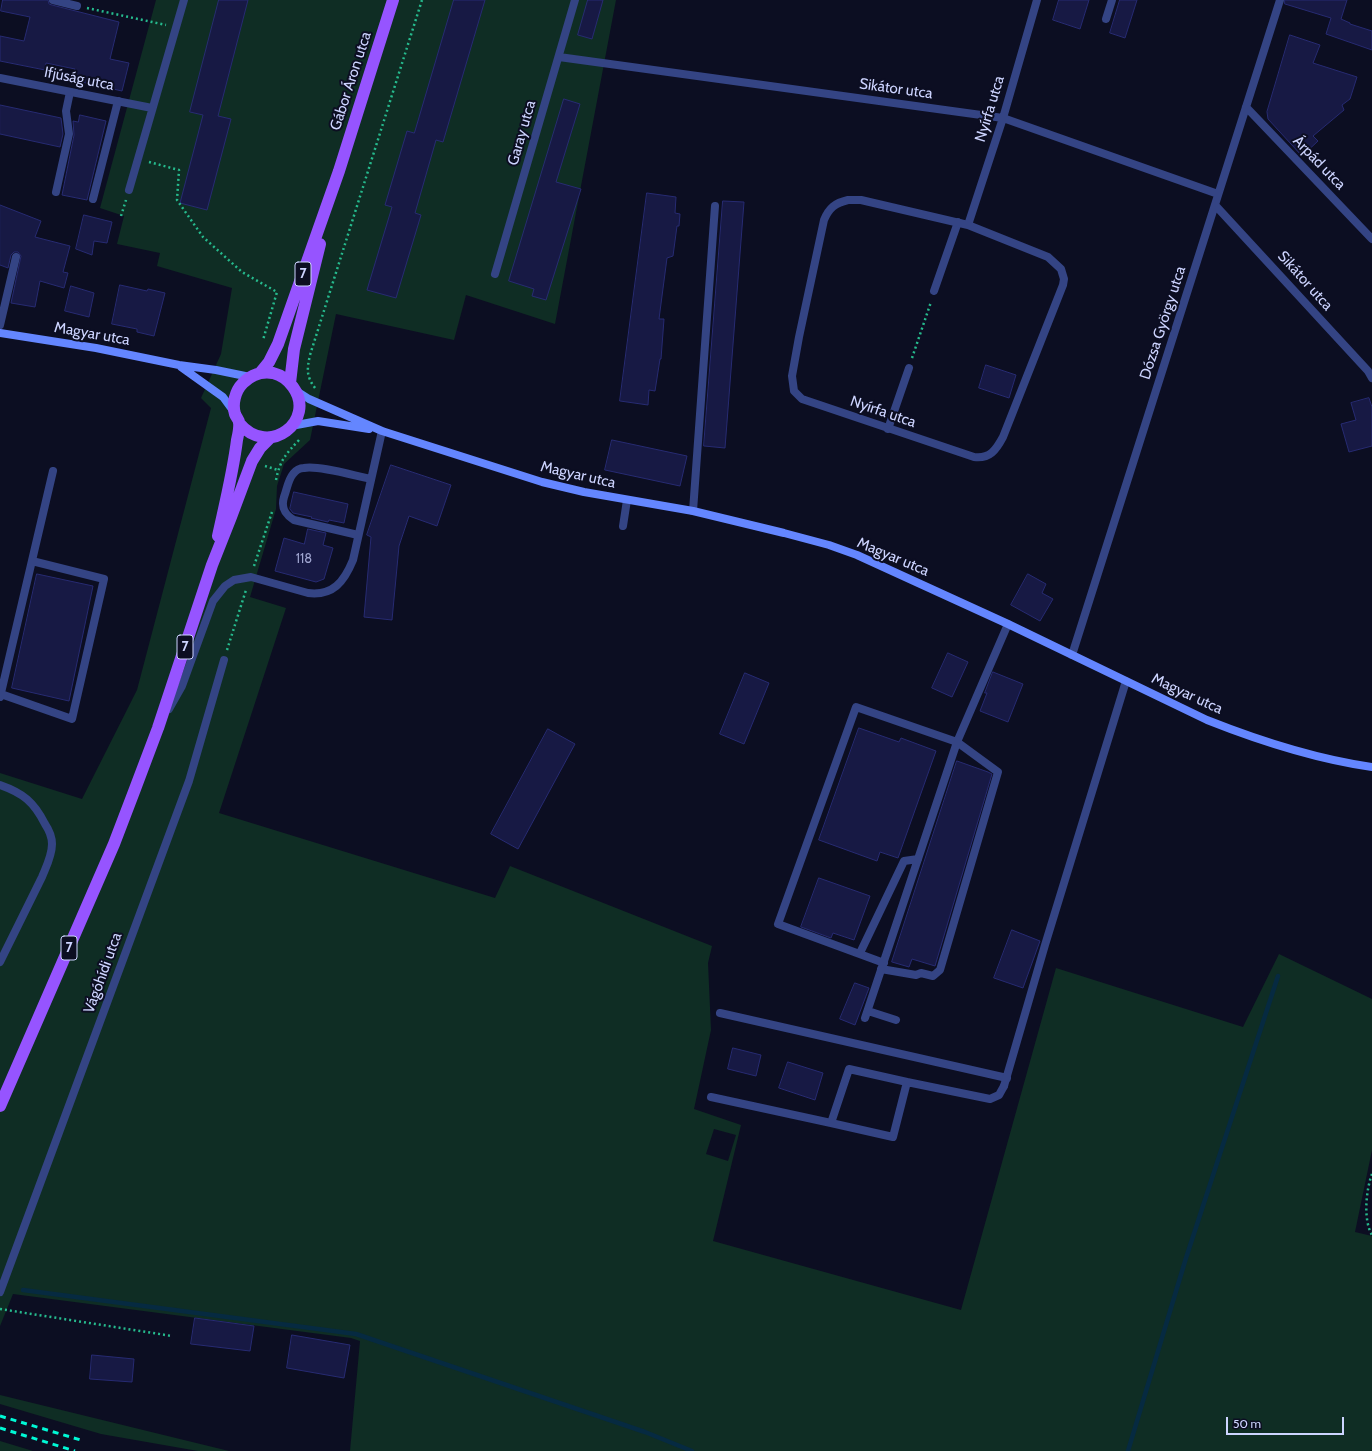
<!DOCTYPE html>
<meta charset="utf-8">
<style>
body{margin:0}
#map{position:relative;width:1372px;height:1451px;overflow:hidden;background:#0c0e22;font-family:Cabin,sans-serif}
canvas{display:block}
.scale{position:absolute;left:1226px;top:1417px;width:118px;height:18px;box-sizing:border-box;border:2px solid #cdd4ff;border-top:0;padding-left:5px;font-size:12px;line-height:14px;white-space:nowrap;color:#cdd4ff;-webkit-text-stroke:3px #0c0e22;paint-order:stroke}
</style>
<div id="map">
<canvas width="1372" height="1451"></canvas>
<div class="scale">50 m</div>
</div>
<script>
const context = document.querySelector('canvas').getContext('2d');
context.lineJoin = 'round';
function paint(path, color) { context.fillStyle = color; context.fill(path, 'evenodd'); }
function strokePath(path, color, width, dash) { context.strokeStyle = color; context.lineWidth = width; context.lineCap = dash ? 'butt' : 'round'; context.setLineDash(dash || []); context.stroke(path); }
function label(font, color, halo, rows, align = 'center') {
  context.font = font + ' Cabin,sans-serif'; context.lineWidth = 4; context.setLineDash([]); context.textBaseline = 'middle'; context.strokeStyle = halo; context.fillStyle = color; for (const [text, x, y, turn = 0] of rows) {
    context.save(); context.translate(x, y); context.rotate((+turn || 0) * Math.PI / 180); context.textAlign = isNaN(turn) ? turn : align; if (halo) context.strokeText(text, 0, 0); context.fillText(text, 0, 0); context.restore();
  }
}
paint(new Path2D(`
 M156,0H616L555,324L466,295L454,340L336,314L310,440L284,464L277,486L276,509L250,597L286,608L219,813L495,898L510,866L712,946L708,963L711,1030L694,1109L741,1125L713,1241L961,1310L1056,968L1243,1027L1279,954L1372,999V1150L1355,1232L1372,1236V1451H350L360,1341L351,1338L13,1294L0,1326V773L82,799L137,690L211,408L201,398L221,354L232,288L157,266L160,253L117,244L124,216L100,208ZM714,1129L736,1135L728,1161L706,1154Z
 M0,1395L229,1451H198L101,1434L0,1404Z
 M0,1441L33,1451H0Z`), '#0f2d24');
strokePath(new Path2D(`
 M23,1290L356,1334L645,1432L692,1451
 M1128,1451L1186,1258L1278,976`), '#062a41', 4.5);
const building = new Path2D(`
 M3,0H48L49,4L52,5L119,22L110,59L129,63L122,91L73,80L75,69L46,63L45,70L0,61V36L24,41L30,17L1,11Z
 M219,0H248L218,116L231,119L207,210L180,203L203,115L190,112Z
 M454,0H485L443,142L436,140L415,213L421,215L396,298L367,290L392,207L385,205L407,131L414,133Z
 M588,0H603L592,39L578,35Z
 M1059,0H1089L1080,29L1053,20Z
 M1120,0H1137L1125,38L1110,33Z
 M1285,0H1347L1341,19L1350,23V24L1372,31V50L1326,34L1331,18L1285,4Z
 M1290,35L1320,45L1313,63L1357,77L1350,99L1342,105L1344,110L1313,136L1318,141L1302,156L1268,119L1267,112Z
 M564,99L580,104L556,182L581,189L546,300L532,296L534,289L509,281Z
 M0,105L61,118L63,134L60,147L0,134Z
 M80,115L106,121L87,200L62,195L74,135L73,121L78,122Z
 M647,193L676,197L675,213L680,214L679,226H677L673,256L667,258L659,319H664L661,359H660L655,391L649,390L648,405L620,401Z
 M723,201L744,202L725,448L704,446Z
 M0,205L41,221L35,237L70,246L63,272L68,273L64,288L40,281L35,307L11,303L21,256L18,252H14L11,255L8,268L0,265Z
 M84,215L112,222L107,243L94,241L92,255L76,249Z
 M120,285L147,291L148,289L165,293L154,336L137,332V329L112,324Z
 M71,286L94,293L89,317L65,311Z
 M986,365L1016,375L1009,398L979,388Z
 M1369,398L1372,407V446L1349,452L1341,424L1356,420L1351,403Z
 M612,440L687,456L680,486L605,470Z
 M391,465L451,485L437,526L409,516L399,546L392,620L364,617L371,537L367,535Z
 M294,492L348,504L344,523L329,520L328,522L311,518L312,517L293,513L290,509Z
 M308,529L326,533L323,545L333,548L324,579L316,582L275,571L284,538L304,544Z
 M37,574L93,586L69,701L12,688Z
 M1028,574L1046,584L1042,593L1053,599L1040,621L1011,605Z
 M948,653L968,662L952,697L932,688Z
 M993,672L1023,684L1008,722L980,711L987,693H985Z
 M745,673L769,683L744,744L720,734Z
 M859,728L899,742L901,738L936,751L898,858L880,852L877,861L819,840Z
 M548,729L575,744L518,849L491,834Z
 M957,761L988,772L992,774L935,966L912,959L909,967L892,962Z
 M819,878L870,896L854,940L833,933L831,938L801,927Z
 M1012,930L1040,941L1023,988L994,978Z
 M855,983L869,988L855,1025L840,1019Z
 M733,1048L761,1055L756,1076L728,1069Z
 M788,1062L823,1073L815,1100L779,1088Z
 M195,1318L254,1326L250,1351L191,1344Z
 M292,1335L350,1345L344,1378L287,1368Z
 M92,1355L134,1359L132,1382L90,1379Z`);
paint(building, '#171944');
strokePath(building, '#272b72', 1);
strokePath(new Path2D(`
 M87,8L166,25
 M149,162L179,170L177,200L203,237L242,272L277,292L263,340
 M121,216L126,200
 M912,358L931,302
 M315,388C306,376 307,369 310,355L422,0
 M265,466L278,470
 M276,480C280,460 286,454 299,440
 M254,566L272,512
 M227,650L246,590
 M1372,1174C1366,1190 1363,1220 1372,1235
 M0,1309L172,1336`), '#26ba8d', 2.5, [2, 3]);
strokePath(new Path2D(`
 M53,0L77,6
 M1106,19L1112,0
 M56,192L69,134L66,111L70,92
 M93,199L118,101
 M934,291L958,222
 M0,325L16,257
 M888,429L909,368
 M693,511L715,206
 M623,526L627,500
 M358,535L294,520C284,514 281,507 284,497C287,489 288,480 293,474C296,470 300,468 304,468C318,465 355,476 371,479
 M1,694L72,719L104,579L32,561
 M0,697L53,471
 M169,709L182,686L213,601L225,586L234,580L251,577L308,593C333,596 344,582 353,560L382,431
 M860,953L904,861L918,859
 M881,969L916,975L921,973L933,976L940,970L998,772L957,742L856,707L778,924L884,963
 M868,1011L896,1020
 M720,1013L1007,1078
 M865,1018L957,742L1008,624
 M849,1069L907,1082L893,1137L831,1123Z
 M907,1082L990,1099L999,1095L1004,1086
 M711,1097L831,1123`), '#344484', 8);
strokePath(new Path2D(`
 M559,57L1003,118L1218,194
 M0,78L152,108
 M1246,107L1372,239
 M129,190L184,0
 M848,200H861L968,225L1048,257L1061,269L1064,279L1063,285L1003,437C996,450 990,459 974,457L802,399L794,391L792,376L799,337L824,220C829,208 835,203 848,200Z
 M1215,205L1368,371L1372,378
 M968,225L1003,118L1037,0
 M495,274L575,0
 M1072,655L1280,0
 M0,785C23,793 34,802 45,824C49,830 52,837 52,844C52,856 46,867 42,877L0,962
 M1004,1086L1045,945L1126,681
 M0,1292L189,781L224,660`), '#344484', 8);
strokePath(new Path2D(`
 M0,333L96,348L179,365L216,370L250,377
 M181,367L223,397L234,412
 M295,390L309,399L382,431L542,482L584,492L693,511L784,533L829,545L857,555L1008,624L1207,720C1260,741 1315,759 1372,767
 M291,426L318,421L369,429`), '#6486ff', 8);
strokePath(new Path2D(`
 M260,373L269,362L278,344L339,171L393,0
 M290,383L294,349L320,244
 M218,536C225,504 233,472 237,440C238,435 240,428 239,422C239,420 236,417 235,414C232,404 235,391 243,383C251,375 262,371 273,373C281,375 288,380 293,387C317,420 269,459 239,423
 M0,1106L114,844L135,789L158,728L212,565L231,517L252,461L260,448L270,438`), '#9654ff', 12);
strokePath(new Path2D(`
 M0,1416L84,1441
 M0,1428L75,1451`), '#00f8d5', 3, [6, 5]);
label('13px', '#a0a5d0', null, [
 ["118",304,559]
]);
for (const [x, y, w] of [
 [303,274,16],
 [185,647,16],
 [69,948,16]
]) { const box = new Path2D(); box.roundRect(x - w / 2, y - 12, w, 24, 3); context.fillStyle = '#0c0e22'; context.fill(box); strokePath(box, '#cdd4ff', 1); }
label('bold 14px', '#cdd4ff', null, [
 ["7",303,274],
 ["7",185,647],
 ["7",69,948]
]);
label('15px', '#cdd4ff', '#0c0e22', [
 ["Ifjúság utca",79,79,11],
 ["Gábor Áron utca",351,81,-72],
 ["Sikátor utca",896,89,8],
 ["Nyírfa utca",990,109,-73],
 ["Garay utca",522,133,-74],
 ["Árpád utca",1319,163,46],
 ["Sikátor utca",1305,281,48],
 ["Dózsa György utca",1163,323,-72],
 ["Magyar utca",92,334,10],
 ["Nyírfa utca",883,412,19],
 ["Magyar utca",578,475,13],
 ["Magyar utca",893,557,23],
 ["Magyar utca",1187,694,25],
 ["Vágóhídi utca",103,973,-70]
]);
</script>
